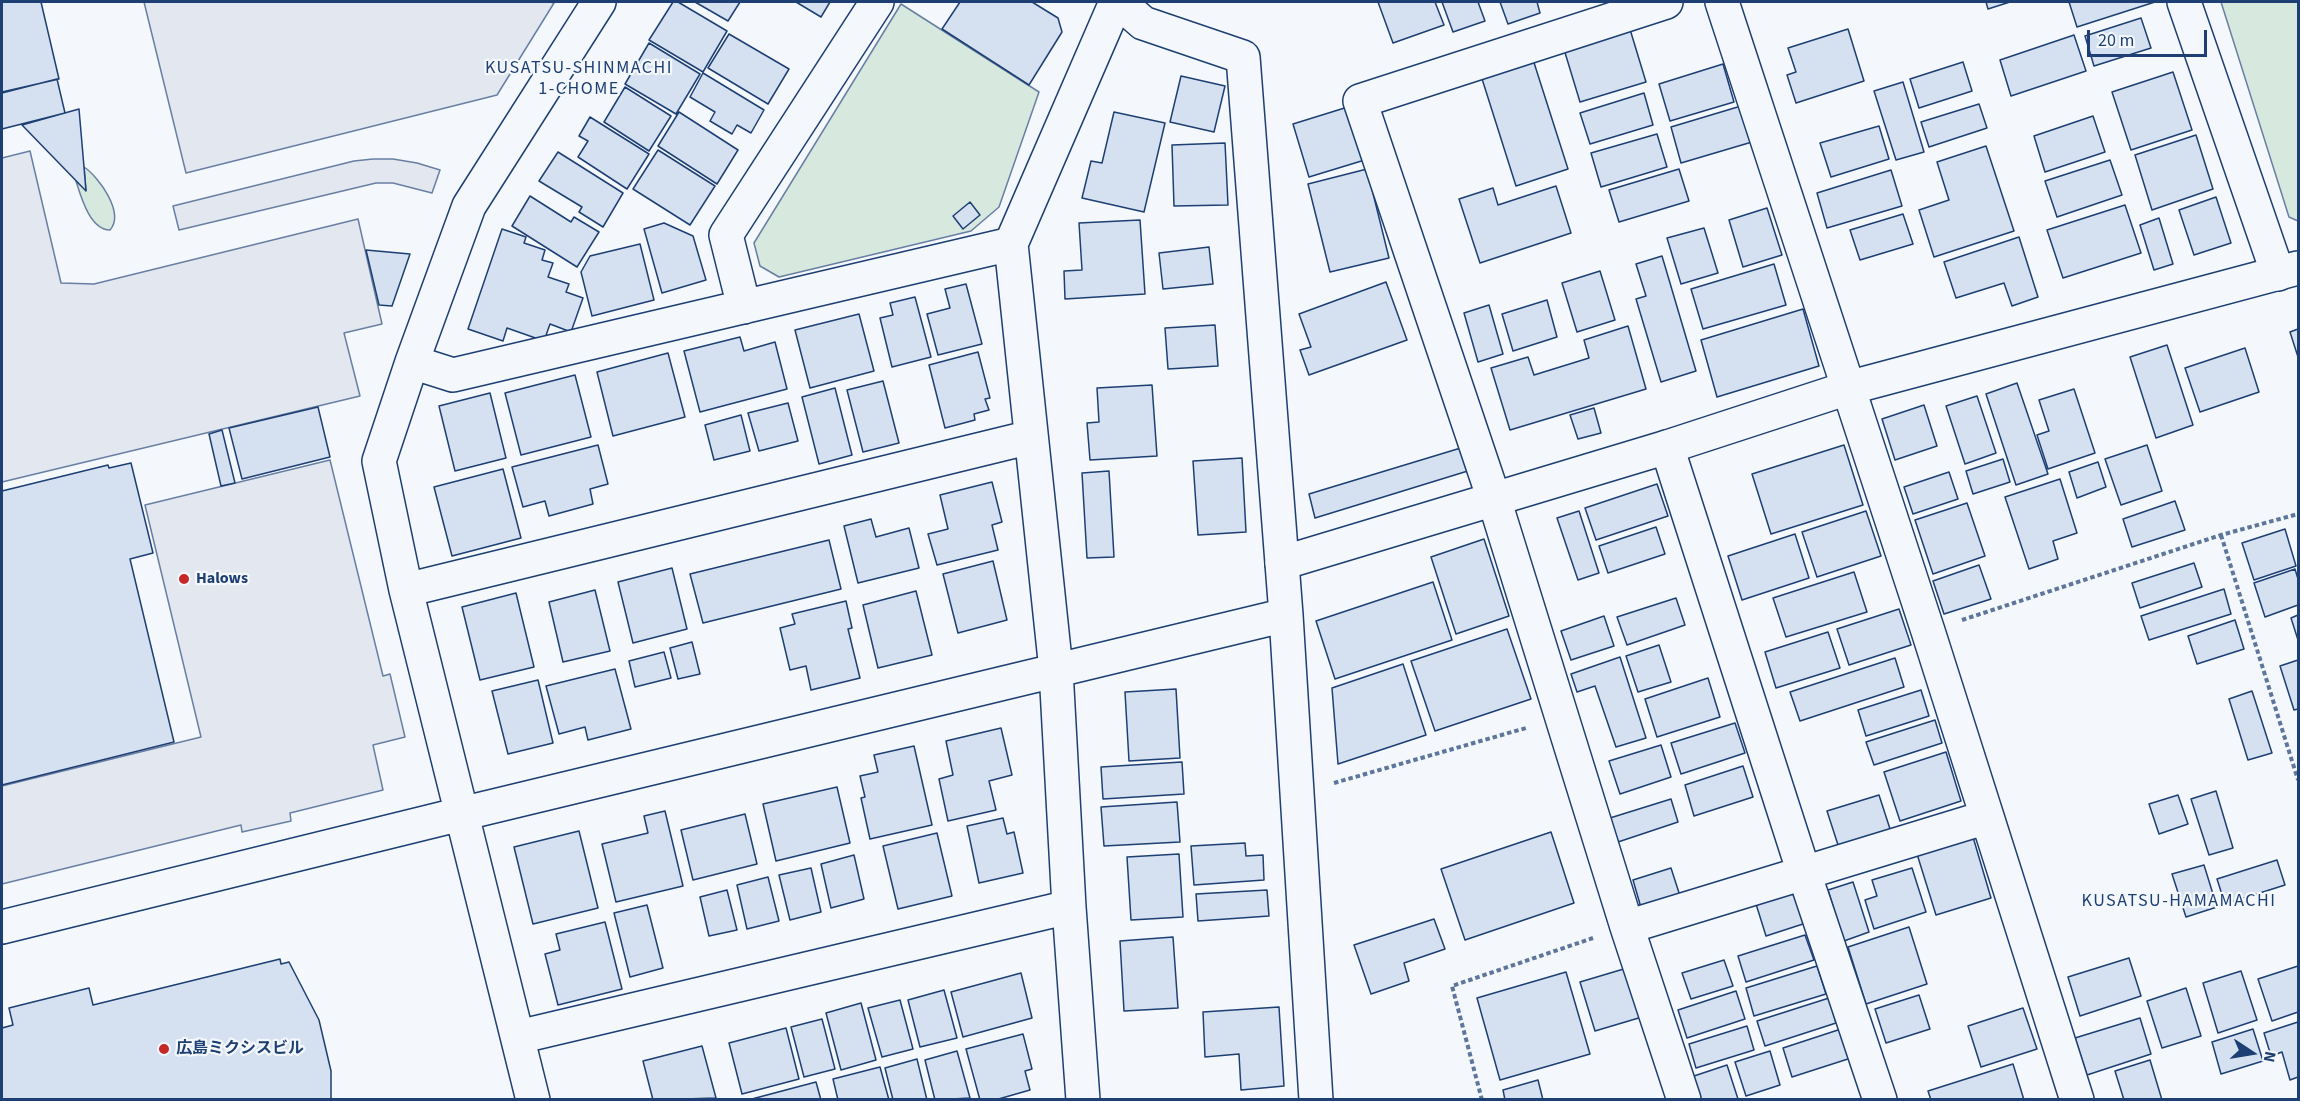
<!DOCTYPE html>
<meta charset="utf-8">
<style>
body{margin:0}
#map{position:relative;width:2300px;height:1101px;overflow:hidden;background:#f4f7fb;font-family:"Source Sans 3",sans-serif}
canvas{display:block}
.frame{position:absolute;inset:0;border:3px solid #1d3f73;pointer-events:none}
.north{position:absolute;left:2222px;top:1023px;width:60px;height:60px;-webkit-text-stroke:4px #f4f7fb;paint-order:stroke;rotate:102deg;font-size:16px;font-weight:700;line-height:24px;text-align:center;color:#1d3f73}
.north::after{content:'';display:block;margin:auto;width:21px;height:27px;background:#1d3f73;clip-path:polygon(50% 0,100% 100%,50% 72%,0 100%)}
.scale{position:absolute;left:2087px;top:30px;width:120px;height:27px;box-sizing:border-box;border:3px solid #1d3f73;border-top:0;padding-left:8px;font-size:18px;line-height:21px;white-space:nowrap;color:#1d3f73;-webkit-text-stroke:4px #f4f7fb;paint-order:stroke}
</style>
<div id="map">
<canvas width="2300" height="1101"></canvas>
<div class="frame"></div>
<div class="north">N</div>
<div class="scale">20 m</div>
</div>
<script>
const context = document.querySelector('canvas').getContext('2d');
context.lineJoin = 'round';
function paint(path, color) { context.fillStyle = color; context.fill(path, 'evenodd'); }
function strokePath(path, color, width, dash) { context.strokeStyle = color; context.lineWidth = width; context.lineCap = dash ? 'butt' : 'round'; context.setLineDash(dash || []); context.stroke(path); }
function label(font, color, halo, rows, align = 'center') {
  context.font = font + ' "Source Sans 3","Noto Sans JP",sans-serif'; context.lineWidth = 4.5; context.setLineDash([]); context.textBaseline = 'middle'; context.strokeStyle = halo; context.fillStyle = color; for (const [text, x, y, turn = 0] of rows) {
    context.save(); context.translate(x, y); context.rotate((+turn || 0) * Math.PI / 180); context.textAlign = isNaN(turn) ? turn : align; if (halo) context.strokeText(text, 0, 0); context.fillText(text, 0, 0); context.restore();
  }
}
const green = new Path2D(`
 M2221,2H2298V221L2289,217Z
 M901,4L1039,92L999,207L971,231L779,277L760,266L754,243Z
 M84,167C99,177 125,213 110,230C90,230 81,197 76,181L86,190Z`);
paint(green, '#d7e8df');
strokePath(green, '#687fa3', 1.5);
const parking = new Path2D(`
 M144,2H550L554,3L497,95L186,173Z
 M30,151L61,283L94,284L358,219L382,324L344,333L360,396L2,482V158Z
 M373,159H393L417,163L440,170L432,193L393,183H376L179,230L173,206L354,161Z
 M330,460L383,676L390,674L405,737L373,745L383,790L290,813L291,821L242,832L241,825L2,884V786L201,737L145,505Z`);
paint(parking, '#e3e8f0');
strokePath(parking, '#687fa3', 1.5);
const building = new Path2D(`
 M2,2H41L59,79L2,92Z
 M673,2H678L727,31L703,72L649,40Z
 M695,2H740L728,21Z
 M796,2H830L821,17Z
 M960,2H1032L1058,18L1062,32L1029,85L942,29Z
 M1378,2H1435L1444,25L1393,43Z
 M1442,2H1478L1485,21L1453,32Z
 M1500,2H1537L1540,13L1508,24Z
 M1986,2H2010L1988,9Z
 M2069,2H2155L2077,27Z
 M2141,18L2151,48L2094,66L2085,36Z
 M1629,26L1646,82L1580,102L1563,46Z
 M1848,29L1864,81L1796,103L1787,75L1796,72L1788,48Z
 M729,34L789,69L768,104L708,68Z
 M2074,35L2086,71L2011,96L2000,60Z
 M649,43L700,74L676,114L625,84Z
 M1529,47L1568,169L1516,186L1477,63Z
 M1963,62L1972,91L1919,108L1910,79Z
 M1723,64L1734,102L1670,121L1659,84Z
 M2173,72L2192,130L2131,150L2112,92Z
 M703,73L764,110L751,133L737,125L732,134L710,121L715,112L690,97Z
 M1181,76L1225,86L1214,132L1170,122Z
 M57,79L65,113L2,129V93Z
 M1903,82L1924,152L1896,160L1874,91Z
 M625,87L671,116L649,151L604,122Z
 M1644,93L1653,125L1590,144L1580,113Z
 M1979,104L1987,128L1929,147L1921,122Z
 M1351,106L1368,159L1309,177L1293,124Z
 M1741,106L1752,142L1681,163L1671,127Z
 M79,109L84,167L86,191L22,125Z
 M679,112L738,150L717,184L658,146Z
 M1114,112L1165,123L1144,212L1082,198L1091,161L1102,163Z
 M2093,116L2105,152L2045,172L2034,136Z
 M590,117L649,154L627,189L578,157L588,141L579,136Z
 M1879,126L1889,159L1831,177L1820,143Z
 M1657,134L1667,167L1601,187L1591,153Z
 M2196,135L2213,189L2152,210L2135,155Z
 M1225,143L1228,205L1174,206L1172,145Z
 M1986,146L2014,231L1934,257L1919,210L1949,200L1937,162Z
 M658,150L715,186L690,225L633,189Z
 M558,152L623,193L603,227L579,212L582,207L539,181Z
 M2110,160L2122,195L2057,217L2045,181Z
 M1367,169L1389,258L1330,272L1308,184Z
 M1679,169L1689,201L1619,222L1609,190Z
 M1891,170L1902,206L1827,228L1817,193Z
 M1556,186L1571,233L1480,263L1459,199L1493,188L1498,205Z
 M530,196L571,222L574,217L599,232L577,267L512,226Z
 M2216,197L2231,243L2194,255L2179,210Z
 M970,202L980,215L963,229L953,216Z
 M2125,205L2141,253L2063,278L2047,230Z
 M1767,208L1782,255L1743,267L1729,220Z
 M1903,214L1913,244L1860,260L1850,230Z
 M2159,218L2173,264L2154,270L2140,225Z
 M1140,220L1145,294L1065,299L1064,271L1082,270L1079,223Z
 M664,223L693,236L706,280L662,293L644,229Z
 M1704,228L1718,273L1681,284L1667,238Z
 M502,229L526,237L524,243L545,250L542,260L553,263L548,277L569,284L566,292L583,298L571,332L550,324L544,341L507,328L503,341L468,329Z
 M2019,237L2038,297L2012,306L2004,283L1956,298L1944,262Z
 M640,244L654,300L592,316L581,272L590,256Z
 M1209,247L1213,284L1163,289L1159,253Z
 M366,250L410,254L392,306L379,305Z
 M1662,256L1696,371L1661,382L1636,299L1646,296L1636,264Z
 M1774,264L1786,305L1703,329L1691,289Z
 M1600,271L1615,320L1577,332L1562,283Z
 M1386,282L1407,340L1309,375L1300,350L1311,347L1299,314Z
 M966,284L982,344L938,355L927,314L950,308L945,289Z
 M915,297L931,357L892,367L880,318L893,315L890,303Z
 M1547,300L1557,337L1513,351L1502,314Z
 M1489,305L1503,354L1478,362L1464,313Z
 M1803,309L1819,366L1717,397L1701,340Z
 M859,314L874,371L810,388L795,330Z
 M1215,325L1218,366L1168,369L1165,328Z
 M1628,326L1646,389L1510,430L1491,368L1528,357L1534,375L1589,358L1584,340Z
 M2298,329V357L2290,332Z
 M740,337L744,351L775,342L787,389L700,412L684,351Z
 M2167,345L2193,425L2156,438L2130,357Z
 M2245,348L2259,392L2200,412L2185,368Z
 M978,352L990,398L985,399L989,410L974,414L975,420L945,428L929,365Z
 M668,353L685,417L613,436L597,372Z
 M575,375L591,437L521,455L505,393Z
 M883,381L899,443L863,452L847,390Z
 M2017,383L2048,474L2016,485L1986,394Z
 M1152,385L1157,456L1090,460L1087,423L1099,422L1097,388Z
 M835,388L852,455L819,464L802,397Z
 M2074,389L2095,453L2048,469L2037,435L2049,431L2039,400Z
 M490,393L506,458L455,471L439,406Z
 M1977,396L1996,453L1965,464L1946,406Z
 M788,403L798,441L759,451L748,413Z
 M1924,405L1937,446L1895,460L1882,419Z
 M318,407L330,457L242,479L229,428Z
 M1594,408L1601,433L1578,439L1570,415Z
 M741,415L750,451L714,460L705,425Z
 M222,430L235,483L221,486L209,434Z
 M598,445L608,484L590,489L593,504L549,516L545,501L523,507L512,467Z
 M1844,445L1863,505L1771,534L1752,474Z
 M2147,445L2162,491L2121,505L2105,459Z
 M1464,447L1471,470L1315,518L1309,494Z
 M1242,458L1246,532L1198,535L1193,461Z
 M2003,459L2010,482L1973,494L1966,471Z
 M2098,462L2106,487L2077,498L2069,472Z
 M131,463L153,553L130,559L174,742L2,785V491L108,465L109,468Z
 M503,469L521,538L452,556L434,487Z
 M1109,471L1114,557L1087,558L1082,473Z
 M1949,472L1958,499L1913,514L1904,487Z
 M2060,479L2077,533L2053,541L2058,559L2029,569L2005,497Z
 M992,482L1002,522L992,525L998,550L937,565L928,534L948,529L940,495Z
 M1657,484L1668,516L1596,540L1585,508Z
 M2175,501L2185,530L2132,547L2123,519Z
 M1967,503L1985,556L1933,574L1915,520Z
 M1579,511L1599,573L1578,580L1557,518Z
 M1866,511L1881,556L1817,577L1802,532Z
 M871,519L876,537L909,528L919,568L858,583L844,526Z
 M1656,527L1665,554L1608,573L1599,546Z
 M2285,529L2296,566L2254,580L2242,543Z
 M1795,534L1809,578L1742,600L1728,556Z
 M1484,539L1509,616L1456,634L1431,557Z
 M829,540L841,589L703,623L690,574Z
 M993,561L1007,620L958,633L943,574Z
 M2194,563L2202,587L2140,608L2132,583Z
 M1979,565L1991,599L1944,614L1933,581Z
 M672,568L687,629L633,643L618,582Z
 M2295,569L2298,579V605L2265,617L2254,583Z
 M1854,572L1867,612L1786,637L1773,598Z
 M1433,582L1452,640L1335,679L1316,621Z
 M2224,589L2231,614L2149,640L2141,616Z
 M595,590L610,651L563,662L549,602Z
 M916,591L932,655L878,668L863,605Z
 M516,593L534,667L480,680L462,607Z
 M1676,598L1685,625L1627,645L1617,617Z
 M846,601L852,628L848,629L860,678L811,690L806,666L790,670L780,628L795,624L792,614Z
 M1899,609L1911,645L1849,665L1837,629Z
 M2298,615V640L2291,618Z
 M1604,616L1614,646L1571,660L1561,631Z
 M2235,620L2244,649L2197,664L2188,636Z
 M1507,629L1531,699L1435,731L1411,661Z
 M1828,632L1840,668L1776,688L1765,652Z
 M692,642L700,674L678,679L670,648Z
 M1659,645L1671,682L1638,692L1626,656Z
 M664,652L671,678L635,687L629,661Z
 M1620,657L1646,738L1616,747L1595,686L1577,692L1571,674Z
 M1895,658L1904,687L1800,721L1790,692Z
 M2298,660V709L2294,710L2280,666Z
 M1403,664L1426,735L1338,764L1332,688Z
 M615,669L631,729L588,740L585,727L559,734L546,686Z
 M1708,678L1720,717L1657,737L1645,699Z
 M538,680L553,743L508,754L492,691Z
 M1176,689L1180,758L1129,761L1125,692Z
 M1921,690L1929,716L1866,736L1858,710Z
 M2252,691L2272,753L2248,760L2229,699Z
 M1935,720L1942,743L1874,765L1866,742Z
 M1735,723L1745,753L1681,774L1671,743Z
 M1001,728L1012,775L989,781L996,810L948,821L939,779L953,775L946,741Z
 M1661,745L1671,777L1620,794L1609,761Z
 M914,746L932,825L870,839L861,798L865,797L860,776L878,772L874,755Z
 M1946,752L1961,801L1900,821L1884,772Z
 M1182,762L1184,794L1103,799L1101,767Z
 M1743,766L1753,797L1694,816L1685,785Z
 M837,787L850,843L776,861L763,804Z
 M2216,791L2233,848L2209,855L2191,799Z
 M1879,795L1891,832L1839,848L1827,811Z
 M2178,795L2188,824L2159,834L2149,804Z
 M1671,799L1678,822L1618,842L1610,818Z
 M1177,802L1180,842L1104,846L1101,807Z
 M665,811L683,886L616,902L602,844L648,833L644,816Z
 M745,814L757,864L693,880L681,830Z
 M1003,818L1007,834L1014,832L1023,873L979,883L967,826Z
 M579,831L598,908L533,924L514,847Z
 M1551,832L1574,903L1465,940L1441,869Z
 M937,833L952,896L898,909L883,846Z
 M1973,837L1991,898L1936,915L1917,854Z
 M1245,843L1246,856L1263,855L1264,880L1194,885L1191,846Z
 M1179,854L1183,917L1131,920L1127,857Z
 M854,855L864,899L831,908L821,864Z
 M2277,860L2285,885L2225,904L2217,879Z
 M2204,865L2217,907L2186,917L2172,874Z
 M811,868L821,912L790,920L779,875Z
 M1671,868L1681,899L1642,911L1633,880Z
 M1912,868L1926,912L1874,929L1865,900L1877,896L1872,880Z
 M768,877L779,921L747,929L737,885Z
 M1853,882L1869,932L1844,941L1828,890Z
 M727,890L737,930L709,936L700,897Z
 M1267,890L1269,916L1198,921L1196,894Z
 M1796,891L1806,923L1766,936L1756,904Z
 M647,905L663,968L630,977L614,913Z
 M1434,919L1445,949L1404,963L1409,981L1371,994L1354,945Z
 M605,922L622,989L558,1005L545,954L560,950L556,934Z
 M1909,927L1927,984L1866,1004L1848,947Z
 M1805,935L1814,960L1746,982L1738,956Z
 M1173,937L1178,1008L1124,1011L1120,941Z
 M2129,958L2141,996L2080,1016L2068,977Z
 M280,959L281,964L289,962L319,1020L331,1071V1100H2V1028L13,1025L9,1008L89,988L93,1005Z
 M1724,960L1733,986L1691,999L1682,973Z
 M1817,966L1826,994L1754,1016L1746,988Z
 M2298,966V1012L2272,1021L2258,979Z
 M1627,968L1642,1017L1595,1031L1580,982Z
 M2241,971L2257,1020L2218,1033L2203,983Z
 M1566,972L1590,1054L1500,1080L1477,998Z
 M1021,973L1032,1018L963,1037L951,992Z
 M2186,988L2201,1036L2162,1048L2147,1001Z
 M944,990L957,1038L920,1047L908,1000Z
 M1736,991L1745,1019L1687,1038L1678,1010Z
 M1919,995L1930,1029L1886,1043L1875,1009Z
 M1829,998L1836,1023L1765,1046L1757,1021Z
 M900,1000L913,1049L882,1057L868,1008Z
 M861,1003L876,1060L841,1070L826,1013Z
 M1279,1007L1284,1086L1241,1090L1239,1054L1205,1057L1203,1012Z
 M2023,1008L2037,1049L1981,1067L1968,1026Z
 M2140,1018L2151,1054L2087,1075L2075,1038Z
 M822,1019L835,1069L804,1077L791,1027Z
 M2298,1022V1077L2290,1080L2282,1052L2271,1056L2264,1033Z
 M1747,1026L1754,1050L1696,1068L1689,1044Z
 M786,1028L799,1079L742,1094L729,1043Z
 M1841,1029L1851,1058L1792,1077L1783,1048Z
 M2253,1029L2263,1061L2221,1074L2212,1042Z
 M1023,1034L1032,1069L1025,1071L1030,1090L995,1100H980L966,1049Z
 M702,1046L716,1098L653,1100L643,1061Z
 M957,1051L970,1098L935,1100L925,1060Z
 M1770,1051L1780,1085L1746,1096L1735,1062Z
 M917,1059L927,1100H893L885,1068Z
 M2150,1060L2162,1100H2124L2115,1071Z
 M2013,1064L2024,1100H1931L1928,1091Z
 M1727,1065L1738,1099L1698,1100L1691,1077Z
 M880,1067L889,1100H838L833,1079Z
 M1538,1080L1543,1100H1505L1503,1090Z
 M816,1082L821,1100H748Z`);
paint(building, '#d5e0f0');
strokePath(building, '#1d3f73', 1.5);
const street = new Path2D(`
 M1119,2L1143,23L1243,57L1286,615L1316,1100
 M1666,2L1360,101L1494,499L1627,927L1684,1100
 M1722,2L1928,631L2077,1100
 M2184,2L2278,274
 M744,307L726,235L877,2
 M412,362L453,375L1011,244
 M1667,447L1804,873L1880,1100
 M406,590L1031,437
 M2,927L461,814L1286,615
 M1627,927L1987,817
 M518,1037L1069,907
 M533,1100L406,590L379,461L412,362L469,206L599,2
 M1083,1100L1069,907L1056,670L1011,244L1116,2`);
const secondary = new Path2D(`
 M1282,563L1667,447L1848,388L2298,268`);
strokePath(street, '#1d3f73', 36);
strokePath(secondary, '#1d3f73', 36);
strokePath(new Path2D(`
 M2221,535L2298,780
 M1962,620L2221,535L2298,514
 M1334,783L1526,728
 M1482,1100L1452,986L1593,938`), '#5e769c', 4, [4.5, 3]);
strokePath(street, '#f4f7fb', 33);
strokePath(secondary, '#f4f7fb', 33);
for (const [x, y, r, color] of [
 [184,579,6,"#c62828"],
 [164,1049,6,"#c62828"]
]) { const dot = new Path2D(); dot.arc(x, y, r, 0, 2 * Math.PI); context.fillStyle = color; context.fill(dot); strokePath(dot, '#f4f7fb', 2); }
label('bold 16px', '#1d3f73', '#f4f7fb', [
 ["Halows",196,579],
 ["広島ミクシスビル",176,1049]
], 'left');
context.letterSpacing = '1.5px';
label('18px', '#1d3f73', '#f4f7fb', [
 ["KUSATSU-SHINMACHI",579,69],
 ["1-CHOME",579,90],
 ["KUSATSU-HAMAMACHI",2179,902]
]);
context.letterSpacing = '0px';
</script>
